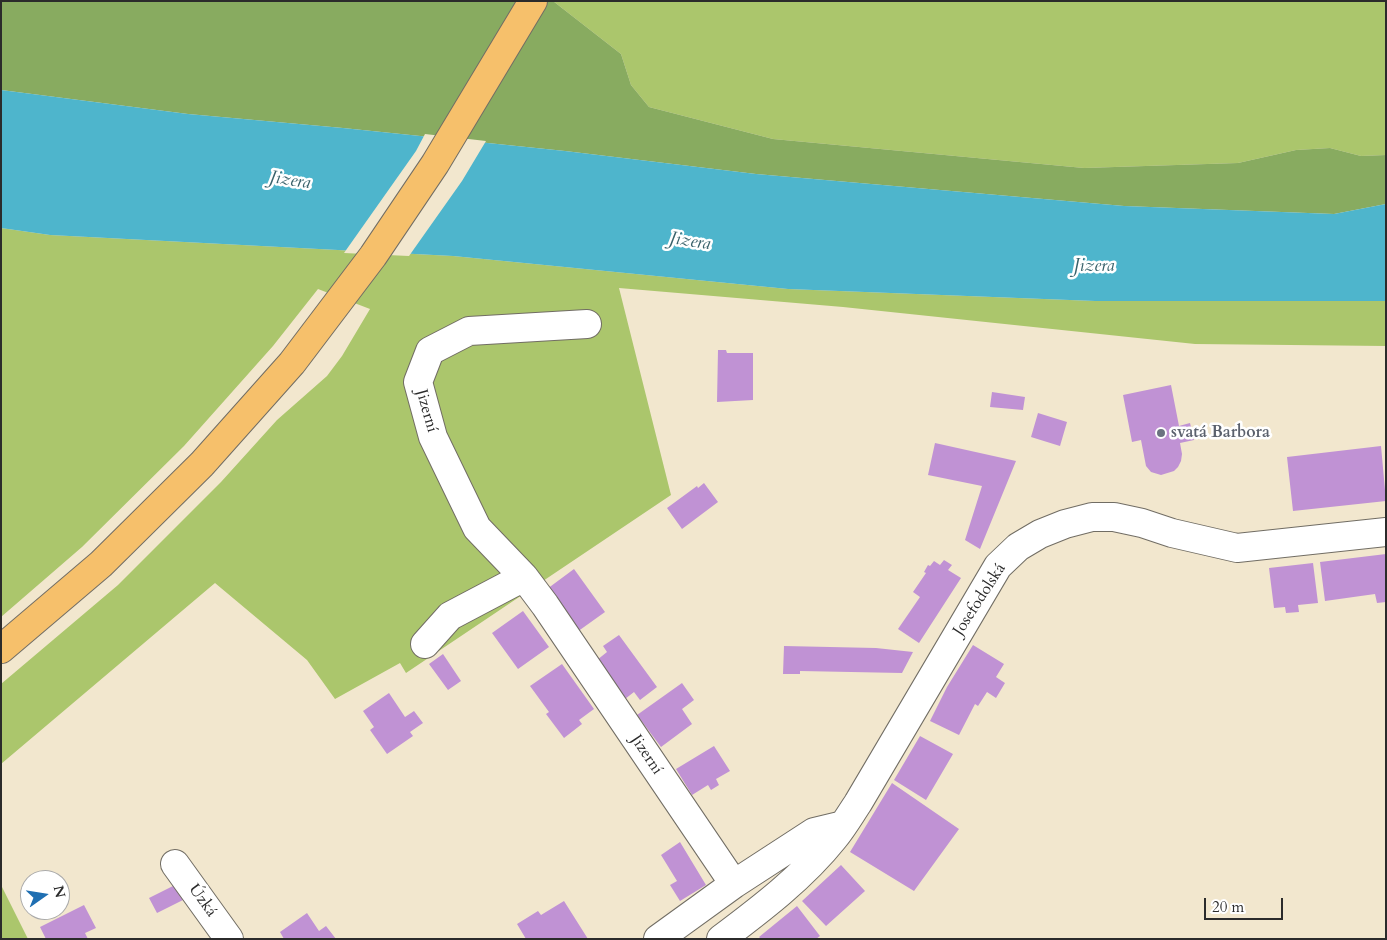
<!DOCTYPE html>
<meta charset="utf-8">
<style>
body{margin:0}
#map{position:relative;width:1387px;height:940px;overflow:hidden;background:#f2e7ce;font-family:Cardo,serif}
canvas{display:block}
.frame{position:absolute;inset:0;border:2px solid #2b2b2b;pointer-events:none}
.north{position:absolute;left:20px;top:870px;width:50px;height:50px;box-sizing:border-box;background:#fff;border:1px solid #aaa;border-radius:50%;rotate:77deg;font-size:14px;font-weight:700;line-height:20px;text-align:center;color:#2b2b2b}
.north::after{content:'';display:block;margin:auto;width:18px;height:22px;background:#1f6fb2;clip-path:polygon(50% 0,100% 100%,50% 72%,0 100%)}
.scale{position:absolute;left:1204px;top:898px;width:79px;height:22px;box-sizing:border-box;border:2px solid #2b2b2b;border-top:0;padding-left:6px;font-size:15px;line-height:18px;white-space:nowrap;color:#2b2b2b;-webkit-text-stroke:4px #fff;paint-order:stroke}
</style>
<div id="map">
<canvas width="1387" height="940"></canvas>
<div class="frame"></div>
<div class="north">N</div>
<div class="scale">20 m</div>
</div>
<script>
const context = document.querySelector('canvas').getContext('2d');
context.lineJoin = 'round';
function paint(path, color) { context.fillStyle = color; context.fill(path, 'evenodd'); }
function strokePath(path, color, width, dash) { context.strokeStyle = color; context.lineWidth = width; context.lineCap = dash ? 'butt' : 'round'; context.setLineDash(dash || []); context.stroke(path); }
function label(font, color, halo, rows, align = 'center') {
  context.font = font + ' Cardo,serif'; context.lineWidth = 5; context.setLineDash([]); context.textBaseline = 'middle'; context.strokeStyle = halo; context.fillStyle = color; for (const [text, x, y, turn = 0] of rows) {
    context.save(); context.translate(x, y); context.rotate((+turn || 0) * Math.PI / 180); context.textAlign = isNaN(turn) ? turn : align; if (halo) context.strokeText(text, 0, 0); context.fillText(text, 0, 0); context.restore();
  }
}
paint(new Path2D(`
 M553,1H1386V155L1361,156L1330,148L1296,150L1238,163L1084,168L773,139L649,107L631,85L621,54Z
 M1,228L50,235L453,256L788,289L1095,301H1386V346L1195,344L843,307L619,288L671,495L406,673L400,663L335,699L307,660L215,583L1,764V684L118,585L221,482L277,420L327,376L342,356L370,309L318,289L273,346L184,446L82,547L1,617Z
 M1,885L28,939H1Z`), '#abc66c');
paint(new Path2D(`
 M1,1H553L621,54L631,85L649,107L773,139L1084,168L1238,163L1296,150L1330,148L1361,156L1386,155V204L1334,214L1124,206L756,174L565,151L343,128L188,114L1,90Z`), '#88ab60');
paint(new Path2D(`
 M1,90L188,114L343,128L565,151L756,174L1124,206L1334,214L1386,204V301H1095L788,289L453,256L50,235L1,228Z`), '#4eb5cc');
paint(new Path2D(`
 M425,134L486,141L462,181L409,256L344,253L416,151Z`), '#f2e7ce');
paint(new Path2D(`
 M718,350H726L727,353H753V400L717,402Z
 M1171,385L1179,426L1190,423L1194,440L1180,443L1182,454L1181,461L1178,467L1174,471L1161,475L1151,472L1146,466L1141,440L1132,442L1123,395Z
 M992,392L1025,397L1023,410L990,407Z
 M1038,413L1067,422L1060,446L1031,437Z
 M935,443L1016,461L980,549L965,540L982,486L928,475Z
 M1381,446L1386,501L1293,511L1287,457Z
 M704,483L718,502L682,529L667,508L697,486L698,488Z
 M1386,554V602L1377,603L1375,594L1325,601L1320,562Z
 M944,560L952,565L948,570L961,578L919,643L898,629L920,597L913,592L926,573L924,572L928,565L930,566L934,561L940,565Z
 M1313,563L1318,603L1298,605L1299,612L1286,613L1285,607L1274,608L1269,568Z
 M574,569L605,612L577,632L547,589Z
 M523,611L549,647L518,669L492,633Z
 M619,635L657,687L640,700L634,692L625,699L597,660L607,652L603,646Z
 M973,645L1004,664L996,677L1005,683L996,698L987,692L978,706L975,704L959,735L930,721L947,687Z
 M784,646L876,648L913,652L902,673L800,671V674H783Z
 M443,654L461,681L448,690L429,664Z
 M562,664L594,709L579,720L582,724L564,738L546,714L549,712L530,686Z
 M682,683L694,700L682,709L692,724L661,747L637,715Z
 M389,693L405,717L414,711L423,723L410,732L413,736L387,754L370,730L374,727L363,711Z
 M920,736L953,754L926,800L894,780Z
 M714,746L730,771L716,779L719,785L711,790L708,785L692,795L676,769Z
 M892,783L959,829L914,891L850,852Z
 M680,842L706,885L680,901L670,885L677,881L661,855Z
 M841,865L865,891L826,926L802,901Z
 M175,885L183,900L157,913L149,898Z
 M564,901L588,939H526L517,924L538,911L541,915Z
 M84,905L96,928L85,933L88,939H46L40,927Z
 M797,906L820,936L816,939H761L759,937Z
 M307,913L319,931L326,926L336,939H284L280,932Z`), '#c092d4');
const minor = new Path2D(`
 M587,324L469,331L430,351L418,382L433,437L477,528L524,577L545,605L734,884
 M425,644L450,616L524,577
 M175,864L229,939
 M658,939L734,884L814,832L843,825
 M721,939C761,909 803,877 834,838C843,827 850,815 858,803L998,566L1018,547L1040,534L1065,524L1092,517H1114L1142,523L1172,533L1237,548L1386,532`);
const major = new Path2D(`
 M1,649L101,564L202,464L292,363L373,256L435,164L533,1`);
strokePath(minor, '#716d64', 30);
strokePath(major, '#716d64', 30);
strokePath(minor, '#fff', 28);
strokePath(major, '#f6c06b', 28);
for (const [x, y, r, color] of [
 [1161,433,5,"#6b7280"]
]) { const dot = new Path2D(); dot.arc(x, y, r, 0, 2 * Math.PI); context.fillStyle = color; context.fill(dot); strokePath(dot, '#fff', 2); }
label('16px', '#2b2b2b', '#fff', [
 ["Jizerní",426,411,74],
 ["Josefodolská",980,600,-57],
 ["Jizerní",646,755,56],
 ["Úzká",202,901,54]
]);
label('bold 16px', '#5b616d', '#fff', [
 ["svatá Barbora",1171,433]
], 'left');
label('italic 18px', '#39626b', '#fff', [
 ["Jizera",290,181,9],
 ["Jizera",690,242,9],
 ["Jizera",1094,267]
]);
</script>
